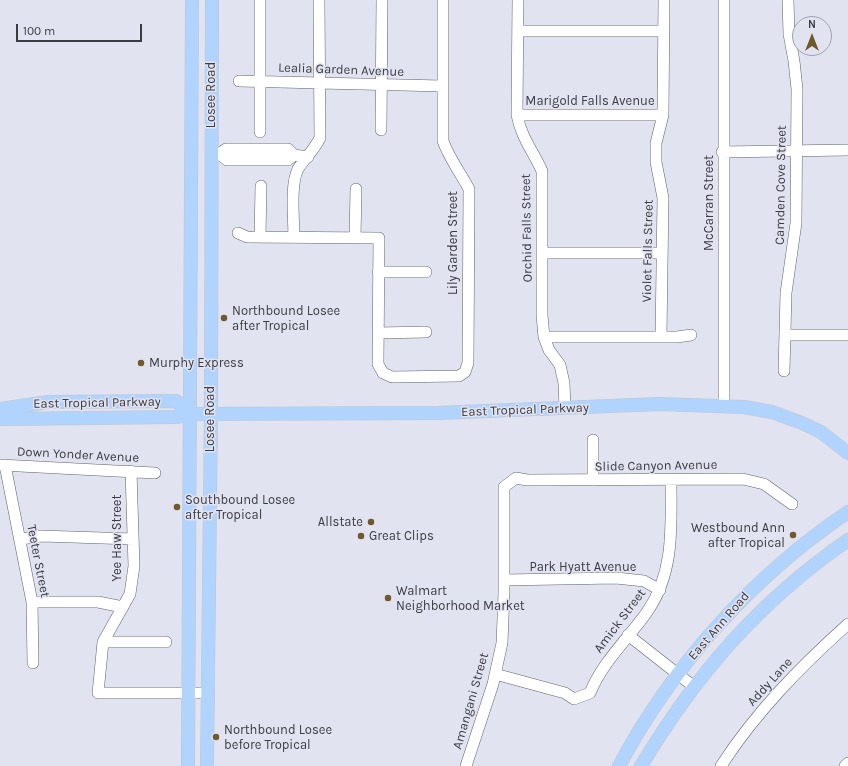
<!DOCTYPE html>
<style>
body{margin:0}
#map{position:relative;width:848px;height:766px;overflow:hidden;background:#e2e3f1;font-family:Karla,sans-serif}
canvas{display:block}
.north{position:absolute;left:792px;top:16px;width:40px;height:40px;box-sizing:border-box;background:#e2e3f1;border:1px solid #9fa0ab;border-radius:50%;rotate:0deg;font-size:11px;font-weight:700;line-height:16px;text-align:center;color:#3b3c41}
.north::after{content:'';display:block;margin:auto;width:14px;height:18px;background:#72592a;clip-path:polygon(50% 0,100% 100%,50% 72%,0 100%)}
.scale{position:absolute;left:16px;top:24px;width:126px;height:18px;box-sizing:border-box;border:2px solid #3b3c41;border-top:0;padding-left:5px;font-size:12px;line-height:14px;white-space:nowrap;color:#3b3c41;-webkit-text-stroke:3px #e2e3f1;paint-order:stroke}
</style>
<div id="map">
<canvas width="848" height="766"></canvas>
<div class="north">N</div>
<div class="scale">100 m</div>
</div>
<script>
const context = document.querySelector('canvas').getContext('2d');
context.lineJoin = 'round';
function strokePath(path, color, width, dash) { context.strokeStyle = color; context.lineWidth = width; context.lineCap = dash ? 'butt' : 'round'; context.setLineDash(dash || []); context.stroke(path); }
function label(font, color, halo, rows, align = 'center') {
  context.font = font + ' Karla,sans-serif'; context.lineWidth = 3; context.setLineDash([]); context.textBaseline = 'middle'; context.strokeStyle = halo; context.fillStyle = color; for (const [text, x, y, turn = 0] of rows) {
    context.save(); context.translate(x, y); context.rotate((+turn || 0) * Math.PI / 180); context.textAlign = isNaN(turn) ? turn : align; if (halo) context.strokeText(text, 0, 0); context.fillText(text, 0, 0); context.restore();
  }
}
const minor = new Path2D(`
 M518,0L517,115C521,137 533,151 542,171V315L544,337L549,350L560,365L564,383L565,408
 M724,0V406
 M518,31H664
 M239,81L442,86
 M517,115H663
 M381,130L382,0
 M260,132V0
 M722,152L848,150
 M294,155L288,149H226L219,154L227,160H288L294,155L308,157
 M238,233L247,237L379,238L378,364L383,373L392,377L459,376L465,372L468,363L469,189C460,172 449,158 443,141V0
 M260,237L261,186
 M294,238C294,220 290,184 298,169C305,158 314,150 320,138L319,0
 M355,238L356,189
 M543,253H661
 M378,272H426
 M378,333L426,332
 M785,335H848
 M661,336L663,198L656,162V143L663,115L664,0
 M544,337H677L691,335
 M784,371L786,293L796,223L797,89L794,61L789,34L788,0
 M593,440V480
 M0,465L155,473
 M5,465L32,602L33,663
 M131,471L134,566L130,594L103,642L98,693H208
 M21,539L41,536L133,539
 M504,580L616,578L644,581L660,590
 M32,602H98L123,607
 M628,635L693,686
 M103,642H166
 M495,674L565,693L574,699L590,693C603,661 628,639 647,612C675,572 671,525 671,480
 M466,766L493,684L502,643L504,593V487L516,478L527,480L743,479L764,484L792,504
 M721,766C756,712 800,667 848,624
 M845,766L848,763`);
const major = new Path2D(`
 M0,409L48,402L176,401L190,414
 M0,419L177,417L190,414L437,413L659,404L744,407L772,412L802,423L821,432L848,453
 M188,766L192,0
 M207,766L211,414L212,0
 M619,766C673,665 753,576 848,512
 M641,766C696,674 760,601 848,540`);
strokePath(minor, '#60616d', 12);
strokePath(major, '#c4c4c6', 14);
strokePath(minor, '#fff', 11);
strokePath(major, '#b0d4fd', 13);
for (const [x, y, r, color] of [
 [224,318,4,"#72592a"],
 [141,363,4,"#72592a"],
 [177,507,4,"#72592a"],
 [371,522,4,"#72592a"],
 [793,535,4,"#72592a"],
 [361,536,4,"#72592a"],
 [388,598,4,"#72592a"],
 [216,737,4,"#72592a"]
]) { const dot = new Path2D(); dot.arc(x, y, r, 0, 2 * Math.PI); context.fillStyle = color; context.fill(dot); strokePath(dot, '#e2e3f1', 1.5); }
label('13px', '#3b3c41', '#e2e3f1', [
 ["Lealia Garden Avenue",341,70,2],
 ["Losee Road",211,95,-90],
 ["Marigold Falls Avenue",590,101],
 ["Camden Cove Street",781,185,-89],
 ["McCarran Street",709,203,-90],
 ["Orchid Falls Street",527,228,-91],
 ["Lily Garden Street",453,243,-90],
 ["Violet Falls Street",648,251,-89],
 ["East Tropical Parkway",97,403,-1],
 ["East Tropical Parkway",525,410,-2],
 ["Losee Road",210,419,-90],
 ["Down Yonder Avenue",78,455,3],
 ["Slide Canyon Avenue",656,466,-1],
 ["Yee Haw Street",117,538,-90],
 ["Teeter Street",38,561,79],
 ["Park Hyatt Avenue",583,567],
 ["Amick Street",620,621,-53],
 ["East Ann Road",719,626,-49],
 ["Addy Lane",770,682,-48],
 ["Amangani Street",471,701,-74]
]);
label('13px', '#3b3c41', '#e2e3f1', [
 ["Northbound Losee",232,311],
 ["after Tropical",232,326],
 ["Murphy Express",149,363],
 ["Southbound Losee",185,500],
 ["after Tropical",185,515],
 ["Allstate",363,522,"right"],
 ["Westbound Ann",785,528,"right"],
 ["after Tropical",785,543,"right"],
 ["Great Clips",369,536],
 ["Walmart",396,591],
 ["Neighborhood Market",396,606],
 ["Northbound Losee",224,730],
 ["before Tropical",224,745]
], 'left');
</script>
